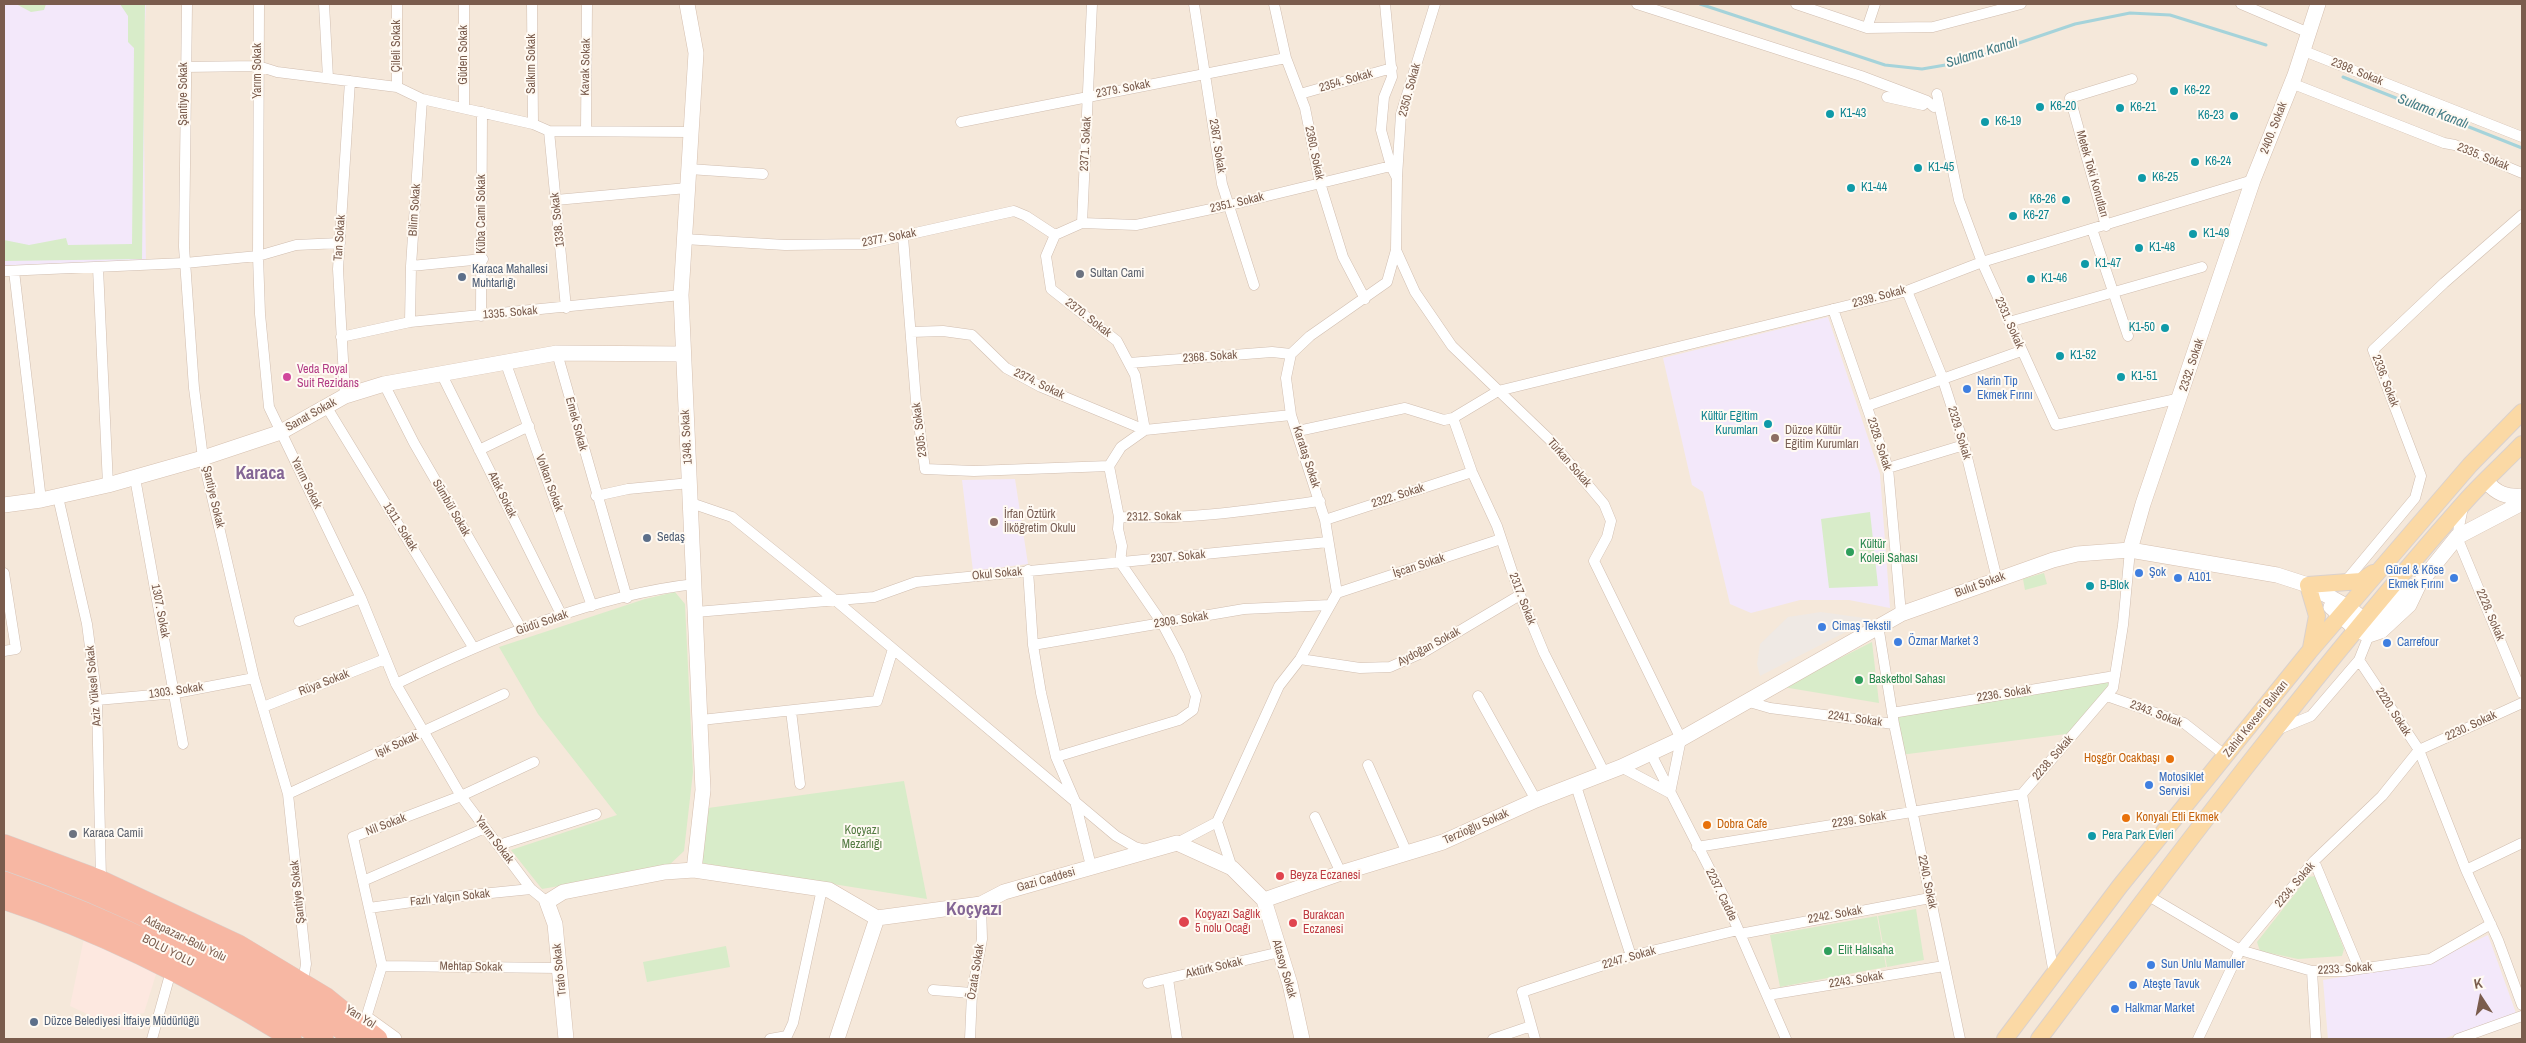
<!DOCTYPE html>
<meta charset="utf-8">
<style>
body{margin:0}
#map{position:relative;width:2526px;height:1043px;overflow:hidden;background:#fdf6ec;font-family:"Archivo Narrow",sans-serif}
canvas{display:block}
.frame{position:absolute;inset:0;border:5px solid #7a5c4d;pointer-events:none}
.north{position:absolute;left:2456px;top:973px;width:50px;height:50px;-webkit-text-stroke:4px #fffaf3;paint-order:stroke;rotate:349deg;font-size:14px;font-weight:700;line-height:20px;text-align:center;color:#7a5c4d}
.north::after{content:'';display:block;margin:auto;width:18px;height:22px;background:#7a5c4d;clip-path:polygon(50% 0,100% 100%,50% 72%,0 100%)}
</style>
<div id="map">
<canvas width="2526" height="1043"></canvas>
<div class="frame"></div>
<div class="north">K</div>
</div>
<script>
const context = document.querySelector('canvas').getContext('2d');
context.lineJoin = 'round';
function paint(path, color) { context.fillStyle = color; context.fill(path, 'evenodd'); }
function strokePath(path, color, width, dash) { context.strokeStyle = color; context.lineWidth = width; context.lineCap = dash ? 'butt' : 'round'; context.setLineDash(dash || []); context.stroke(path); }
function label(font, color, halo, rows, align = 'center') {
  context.font = font + ' "Archivo Narrow",sans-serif'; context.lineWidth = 4; context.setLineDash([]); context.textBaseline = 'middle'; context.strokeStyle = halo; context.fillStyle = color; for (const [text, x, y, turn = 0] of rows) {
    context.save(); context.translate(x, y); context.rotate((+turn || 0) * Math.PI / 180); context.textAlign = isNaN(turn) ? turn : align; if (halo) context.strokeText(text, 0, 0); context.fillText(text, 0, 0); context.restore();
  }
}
paint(new Path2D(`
 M4,4H2522V1039H4Z`), '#f5e8da');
paint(new Path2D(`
 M84,938L157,971L144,1013L137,1014L130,1030H122L70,1006Z`), '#fde8e0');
paint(new Path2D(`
 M1821,612L1871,619L1760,676L1757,664L1760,644L1788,617Z`), '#efe9e4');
paint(new Path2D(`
 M4,4H146L143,68L146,264L4,267Z
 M1828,317L1880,474L1890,608L1849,600H1800L1751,613L1730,604L1703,492L1692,485L1663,358Z
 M1015,479L1028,564L973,571L962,480Z
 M2488,935L2516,1013L2443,1039H2328L2323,980L2431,962Z`), '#f3e8fa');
paint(new Path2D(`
 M16,4H46L44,10L31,12Z
 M120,4H145L142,259L4,261V240L29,245L66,238L68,245L132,244L134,48L128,42V16Z
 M1870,512L1878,586L1829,588L1821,519Z
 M2044,573L2047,584L2025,590L2023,579Z
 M675,592L685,604L693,772L684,851L667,867L542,889L511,850L617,815L538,714L499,647L645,599Z
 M1872,642L1879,703L1783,687Z
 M2115,676L2074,733L1900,755L1892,713Z
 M904,781L927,899L701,863L708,808Z
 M2316,876L2344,949L2342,956L2298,959L2260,951L2257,942L2308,877Z
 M1916,909L1924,960L1887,967L1878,916Z
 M1877,916L1886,967L1780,987L1770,935Z
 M726,946L730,967L647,982L643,962Z`), '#d8ecc9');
strokePath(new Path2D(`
 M1700,4L1885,65L1922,69L1963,62L2075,24L2130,13L2170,15L2266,45
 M2343,77L2522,148`), '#a5d3da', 3);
const street = new Path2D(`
 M187,4L184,247L194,388L203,458L254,678L288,794L306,964L303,982
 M259,4L258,256L260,314L269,407L361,598L396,684L461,796L531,889L547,902
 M324,4L328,78
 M397,4V87
 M532,4L533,124
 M1194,4L1222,184L1254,285
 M1274,4L1286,58L1305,108L1320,183L1343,257L1365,299
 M1637,4L1861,76L1927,101L1934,107
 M1796,4L1867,28L1933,27L2021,4
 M2241,4L2309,33
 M1867,28L1875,4
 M2304,51L2522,137
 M184,67L258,66L277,72L397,87L422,99L533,124L549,131L690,132
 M2291,83L2444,143L2455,145L2522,173
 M1300,94L1392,68
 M1937,94L1959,200L1982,262L2056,425L2181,398
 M1887,97L1923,105
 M464,107V4
 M961,122L1286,58
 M549,131L566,308
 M586,131L587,4
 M689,169L763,174
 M1397,177L1401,114L1435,4
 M556,200L687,188
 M1082,223L1092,4
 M2106,226L2070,98L2132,79
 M2092,229L2128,336
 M903,237L916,401L925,469L974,471L1109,466
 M684,239L785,245L866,244L1014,211L1026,216L1055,235
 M1396,250L1415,292L1452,346L1550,440L1604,504L1611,521L1607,537L1594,561L1681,739L1670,793L1621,767
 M411,266L483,259
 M98,268L108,485
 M4,271L185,263L258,256L296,245L340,243
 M14,271L41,500
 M1907,291L1941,374L1964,445L1997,579
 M1833,309L1888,468L1901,614
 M481,316L482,112
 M410,322L411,266L422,99
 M2009,322L2202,267
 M911,332L943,331L972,335L1006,368L1041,387L1145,430
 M341,337L410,322L681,295
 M557,353L627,598
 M505,361L592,606
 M1129,363L1272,352L1291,354
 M441,373L562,616
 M384,384L414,443L522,630
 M345,396L338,269L350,81
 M326,406L473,647
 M1867,406L2021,351
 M1291,415L1145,430L1121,447L1109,466L1119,517C1186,520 1253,510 1320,501
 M1453,418L1472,472L1497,526L1520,595L1544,653L1605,774
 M1145,430L1135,375L1117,341L1051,289L1046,256L1055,235L1082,223L1136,225L1230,205L1391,166
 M1298,431L1405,408L1444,420L1453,418L1498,391L1907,291L1982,262L2253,180
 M479,450L529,426
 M1888,468L1964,445
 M135,478L183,744
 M596,496L628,489L690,483
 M58,497L87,624L97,700L101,880
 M691,503L732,517L835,600L1116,836L1135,847L1146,850
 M2463,507L2457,537L2522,693
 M1325,520L1472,472
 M1028,570L1033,645L1041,693L1056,757L1075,801L1091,866
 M4,573L16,649L4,651
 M2345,582L2415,498L2421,476L2373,350L2444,283L2522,215
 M1337,593L1501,539
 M696,612L874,597L916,582L1328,542
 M299,621L361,598
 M1033,645L1244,609L1330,605
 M1300,659L1360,668L1390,667L1424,652L1520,595
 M2359,660L2369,635
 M396,684C487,640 594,595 695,584
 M1478,696L1536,800
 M2107,696L2184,723L2226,756
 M97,700L176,693L254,678
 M1746,701L1770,708L1894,724L1878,625
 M263,707L385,659
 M791,711L800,784
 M1892,713L2115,676
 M701,720L877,701L893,649
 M1894,724L1960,1039
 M2279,729L2311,716L2359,660L2419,750L2466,870L2522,843
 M1651,754L1724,897L1786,1039
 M1056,757L1179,720L1193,710L1196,696L1179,655L1162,623L1120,562L1122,546L1118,529L1119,517
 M1368,765L1407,853
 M1576,786L1631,956
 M288,794L504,694
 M1315,817L1341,873
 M1177,843L1217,822
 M499,845L596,814
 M1697,847L2022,794
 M2314,861L2359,969
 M1232,868L1217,822L1279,686L1300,659L1337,593L1325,520L1291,415L1286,378L1291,354L1310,336L1387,282L1396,250L1397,178L1391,166L1381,130L1384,97L1392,77L1385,4
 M2466,870L2498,940L2522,1005
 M363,881L485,828
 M2147,895L2240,950L2312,971H2345L2430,959L2491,924
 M369,908L441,898L531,889
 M1740,934L1930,898
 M382,966L560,968
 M2312,971L2316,1039
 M2054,974L2022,794L2113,688L2123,625L2130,550
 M1168,979L1177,1039
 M1148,983L1280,952
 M933,990L972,993
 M1768,995L1944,966
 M366,1018L382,966L353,837L461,796L534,762
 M152,1039L171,971
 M770,1039L787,1036L793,1023L822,889
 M970,1039L972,993L982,939L981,904
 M1493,1039L1531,1026
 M1535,1039L1522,992L1631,956L1738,930
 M2198,1039L2240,950L2314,861L2382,796L2419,750L2522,703
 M2458,1039L2522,1016`);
const secondary = new Path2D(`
 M687,4L696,53L681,295L703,790L694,870
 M2486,481C2497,494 2506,497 2522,496
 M4,505L41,500L108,485L203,458L281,432L345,396L384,384L557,353L682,354
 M2130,550L2143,504L2253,180L2295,75L2318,4
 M2331,607L2357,630L2369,635L2381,631L2409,605L2419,584L2457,537L2522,503
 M1264,900L1341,873L1443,842L1536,800L1621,767L1681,739L1901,614L2053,560L2077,554L2130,550L2277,575L2308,585L2348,607L2364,620H2373L2403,591L2419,584
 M369,1021L394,1039
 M566,1039L555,924L547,902L563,892L665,872L694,870L829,890L877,918
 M837,1039L877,918L981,904L1004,892L1177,843L1232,868L1264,900L1290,984L1302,1039`);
const primary = new Path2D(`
 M2311,648L2317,616L2308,585L2361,581L2373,573
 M2005,1039L2120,886L2309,652L2470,465L2522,412
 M2039,1039C2176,857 2312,675 2463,504C2481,483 2503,464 2522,444`);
const highway = new Path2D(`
 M4,844L101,880L238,944L326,997L378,1039
 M4,860C128,902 247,965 355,1039
 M4,881C117,920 224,974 324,1039
 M4,900C105,933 202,983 292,1039`);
strokePath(street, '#d1beb0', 11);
strokePath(secondary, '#d6c0b0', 16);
strokePath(primary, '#dad1cd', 18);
strokePath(highway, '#dad1cd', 20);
strokePath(street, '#fff', 10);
strokePath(secondary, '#fff', 15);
strokePath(primary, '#fbd9a5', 16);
strokePath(highway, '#f7b7a3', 19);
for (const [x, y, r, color] of [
 [2174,91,5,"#0f9aa8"],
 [2040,107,5,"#0f9aa8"],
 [2120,108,5,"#0f9aa8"],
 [1830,114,5,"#0f9aa8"],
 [2234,116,5,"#0f9aa8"],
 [1985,122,5,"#0f9aa8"],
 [2195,162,5,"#0f9aa8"],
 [1918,168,5,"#0f9aa8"],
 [2142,178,5,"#0f9aa8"],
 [1851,188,5,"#0f9aa8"],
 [2066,200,5,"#0f9aa8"],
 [2013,216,5,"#0f9aa8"],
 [2193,234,5,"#0f9aa8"],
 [2139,248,5,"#0f9aa8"],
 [2085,264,5,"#0f9aa8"],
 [1080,274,5,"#6b7280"],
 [462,277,5,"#5c6f8a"],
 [2031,279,5,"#0f9aa8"],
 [2165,328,5,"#0f9aa8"],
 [2060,356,5,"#0f9aa8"],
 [287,377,5,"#d1479c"],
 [2121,377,5,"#0f9aa8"],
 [1967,389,5,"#3f7fe0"],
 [1768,424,5,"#0f9aa8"],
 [1775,438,5,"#8d6e63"],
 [994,522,5,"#8d6e63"],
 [647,538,5,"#5c6f8a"],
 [1850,552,5,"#2e9e5b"],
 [2139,573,5,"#3f7fe0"],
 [2178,578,5,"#3f7fe0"],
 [2454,578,5,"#3f7fe0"],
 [2090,586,5,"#0f9aa8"],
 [1822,627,5,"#3f7fe0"],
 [1898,642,5,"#3f7fe0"],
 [2387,643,5,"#3f7fe0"],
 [1859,680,5,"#2e9e5b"],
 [2170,759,5,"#e8710a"],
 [2149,785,5,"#3f7fe0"],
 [2126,818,5,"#e8710a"],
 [1707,825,5,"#e8710a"],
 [73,834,5,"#6b7280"],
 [2092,836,5,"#0f9aa8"],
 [1280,876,5,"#e0444e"],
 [1184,922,6,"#e0444e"],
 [1293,923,5,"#e0444e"],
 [1828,951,5,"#2e9e5b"],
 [2151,965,5,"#3f7fe0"],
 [2133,985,5,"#3f7fe0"],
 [2115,1009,5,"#3f7fe0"],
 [34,1022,5,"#5c6f8a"]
]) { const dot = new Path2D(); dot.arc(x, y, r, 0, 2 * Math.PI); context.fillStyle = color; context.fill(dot); strokePath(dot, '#fffaf3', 2); }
label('12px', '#7a5c4d', '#fffaf3', [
 ["Çileli Sokak",397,46,-90],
 ["Güden Sokak",464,55,-90],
 ["Salkım Sokak",532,64,-90],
 ["Kavak Sokak",586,67,-89],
 ["Yarım Sokak",258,71,-90],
 ["2398. Sokak",2357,72,22],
 ["2354. Sokak",1346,81,-16],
 ["2379. Sokak",1123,89,-11],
 ["2350. Sokak",1410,90,-75],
 ["Şantiye Sokak",184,94,-90],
 ["2400. Sokak",2274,128,-69],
 ["2371. Sokak",1086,144,-87],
 ["2367. Sokak",1217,146,81],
 ["2360. Sokak",1314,153,78],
 ["2335. Sokak",2483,157,22],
 ["Metek Toki Konutları",2092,174,74],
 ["2351. Sokak",1237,203,-13],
 ["Bilim Sokak",415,210,-86],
 ["Küba Cami Sokak",482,214,-90],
 ["1338. Sokak",558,220,-96],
 ["Tan Sokak",340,238,-86],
 ["2377. Sokak",889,238,-11],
 ["2339. Sokak",1879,297,-15],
 ["1335. Sokak",510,313,-5],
 ["2370. Sokak",1088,318,38],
 ["2331. Sokak",2009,323,66],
 ["2368. Sokak",1210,357,-4],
 ["2332. Sokak",2192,365,-72],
 ["2336. Sokak",2385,381,69],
 ["2374. Sokak",1039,384,26],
 ["Sanat Sokak",311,415,-29],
 ["Emek Sokak",576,424,75],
 ["2305. Sokak",920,430,-97],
 ["2329. Sokak",1959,433,73],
 ["1348. Sokak",687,437,-93],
 ["2328. Sokak",1879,444,72],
 ["Karataş Sokak",1306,457,72],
 ["Türkan Sokak",1569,463,49],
 ["Yarım Sokak",306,483,64],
 ["Volkan Sokak",549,483,70],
 ["Atak Sokak",502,495,64],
 ["2322. Sokak",1398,496,-18],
 ["Şantiye Sokak",213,497,77],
 ["Sümbül Sokak",451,508,60],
 ["2312. Sokak",1154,517,-1],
 ["1311. Sokak",400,527,58],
 ["2307. Sokak",1178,557,-5],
 ["İşcan Sokak",1419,566,-18],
 ["Okul Sokak",997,574,-5],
 ["Bulut Sokak",1980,585,-20],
 ["2317. Sokak",1522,599,69],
 ["1307. Sokak",160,611,79],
 ["2228. Sokak",2490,615,67],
 ["2309. Sokak",1181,620,-9],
 ["Güdü Sokak",542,623,-19],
 ["Aydoğan Sokak",1429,647,-28],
 ["Rüya Sokak",324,683,-21],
 ["Aziz Yüksel Sokak",94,686,-95],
 ["1303. Sokak",176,691,-8],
 ["2236. Sokak",2004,694,-9],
 ["2220. Sokak",2393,712,57],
 ["2343. Sokak",2156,714,21],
 ["2241. Sokak",1855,719,8],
 ["Zahid Kevseri Bulvarı",2256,719,-51],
 ["2230. Sokak",2471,726,-25],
 ["Işık Sokak",397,745,-24],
 ["2238. Sokak",2053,758,-49],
 ["2239. Sokak",1859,820,-9],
 ["Nil Sokak",386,825,-21],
 ["Terzioğlu Sokak",1476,827,-24],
 ["Yarım Sokak",494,840,53],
 ["Gazi Caddesi",1046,880,-16],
 ["2240. Sokak",1927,882,78],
 ["2234. Sokak",2295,885,-50],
 ["Şantiye Sokak",298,892,-96],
 ["2237. Cadde",1721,895,64],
 ["Fazlı Yalçın Sokak",450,898,-6],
 ["2242. Sokak",1835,915,-10],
 ["Adapazarı-Bolu Yolu",185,939,26],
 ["BOLU YOLU",168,951,27],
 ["2247. Sokak",1629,958,-16],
 ["Mehtap Sokak",471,967,1],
 ["Aktürk Sokak",1214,968,-13],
 ["Atasoy Sokak",1284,969,74],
 ["2233. Sokak",2345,969,-4],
 ["Trafo Sokak",560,970,-96],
 ["Özata Sokak",976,972,-81],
 ["2243. Sokak",1856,980,-9],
 ["Yan Yol",360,1017,32]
]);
label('12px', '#0d838f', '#fffaf3', [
 ["K6-22",2184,91],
 ["K6-20",2050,107],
 ["K6-21",2130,108],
 ["K1-43",1840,114],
 ["K6-23",2224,116,"right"],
 ["K6-19",1995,122],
 ["K6-24",2205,162],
 ["K1-45",1928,168],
 ["K6-25",2152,178],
 ["K1-44",1861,188],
 ["K6-26",2056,200,"right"],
 ["K6-27",2023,216],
 ["K1-49",2203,234],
 ["K1-48",2149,248],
 ["K1-47",2095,264],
 ["K1-46",2041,279],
 ["K1-50",2155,328,"right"],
 ["K1-52",2070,356],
 ["K1-51",2131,377],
 ["Kültür Eğitim",1758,417,"right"],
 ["Kurumları",1758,431,"right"],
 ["B-Blok",2100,586],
 ["Pera Park Evleri",2102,836]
], 'left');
label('12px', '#4e5e75', '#fffaf3', [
 ["Karaca Mahallesi",472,270],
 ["Muhtarlığı",472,284],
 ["Sedaş",657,538],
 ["Düzce Belediyesi İtfaiye Müdürlüğü",44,1022]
], 'left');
label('12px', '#5b616d', '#fffaf3', [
 ["Sultan Cami",1090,274],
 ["Karaca Camii",83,834]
], 'left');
label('12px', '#b23c85', '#fffaf3', [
 ["Veda Royal",297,370],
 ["Suit Rezidans",297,384]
], 'left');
label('12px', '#366cbe', '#fffaf3', [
 ["Narin Tip",1977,382],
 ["Ekmek Fırını",1977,396],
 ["Gürel & Köse",2444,571,"right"],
 ["Ekmek Fırını",2444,585,"right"],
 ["Şok",2149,573],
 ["A101",2188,578],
 ["Cimaş Tekstil",1832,627],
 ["Özmar Market 3",1908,642],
 ["Carrefour",2397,643],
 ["Motosiklet",2159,778],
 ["Servisi",2159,792],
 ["Sun Unlu Mamuller",2161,965],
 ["Ateşte Tavuk",2143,985],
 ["Halkmar Market",2125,1009]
], 'left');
label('12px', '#785e54', '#fffaf3', [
 ["Düzce Kültür",1785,431],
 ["Eğitim Kurumları",1785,445],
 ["İrfan Öztürk",1004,515],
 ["İlköğretim Okulu",1004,529]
], 'left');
label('12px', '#27864d', '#fffaf3', [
 ["Kültür",1860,545],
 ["Koleji Sahası",1860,559],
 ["Basketbol Sahası",1869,680],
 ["Elit Halısaha",1838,951]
], 'left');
label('12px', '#c56008', '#fffaf3', [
 ["Hoşgör Ocakbaşı",2160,759,"right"],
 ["Konyalı Etli Ekmek",2136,818],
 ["Dobra Cafe",1717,825]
], 'left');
label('12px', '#537a41', '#fffaf3', [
 ["Koçyazı",862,831],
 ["Mezarlığı",862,845]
]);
label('12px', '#be3a42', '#fffaf3', [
 ["Beyza Eczanesi",1290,876],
 ["Koçyazı Sağlık",1195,915],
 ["5 nolu Ocağı",1195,929],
 ["Burakcan",1303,916],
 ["Eczanesi",1303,930]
], 'left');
label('italic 14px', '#437c86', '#fffaf3', [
 ["Sulama Kanalı",1982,53,-17],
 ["Sulama Kanalı",2433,112,21]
]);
label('bold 18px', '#846695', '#fffaf3', [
 ["Karaca",260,474],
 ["Koçyazı",974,910]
]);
</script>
